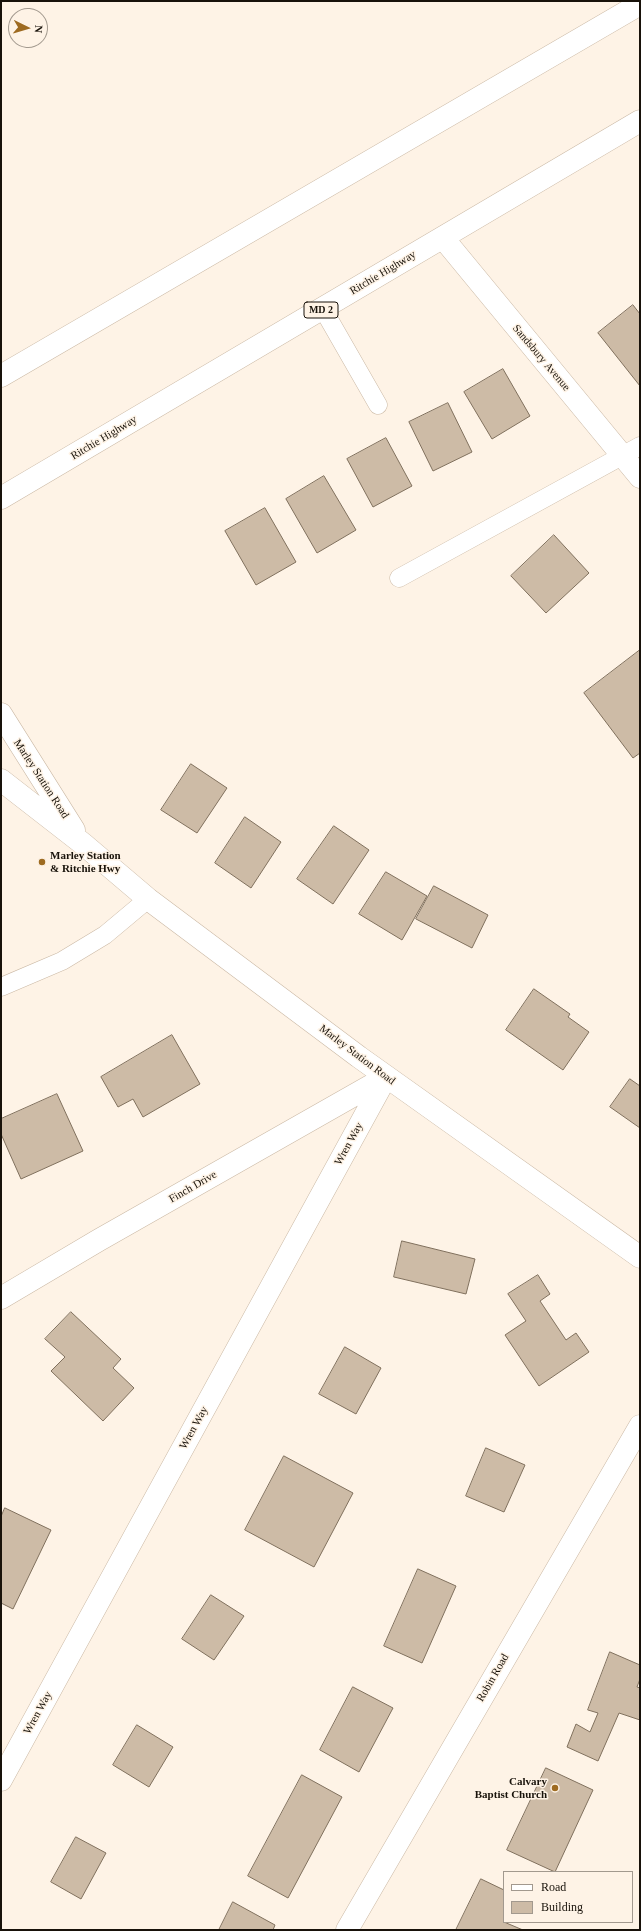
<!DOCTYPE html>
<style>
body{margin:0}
#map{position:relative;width:641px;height:1931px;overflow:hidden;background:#fef3e6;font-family:Georgia,serif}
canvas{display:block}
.frame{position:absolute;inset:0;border:2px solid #18120a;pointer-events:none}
.legend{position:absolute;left:503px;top:1871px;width:130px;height:52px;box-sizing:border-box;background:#fef3e6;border:1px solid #a2998e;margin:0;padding:5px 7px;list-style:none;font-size:12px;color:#18120a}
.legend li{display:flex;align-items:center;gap:8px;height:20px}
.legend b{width:20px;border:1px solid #a2998e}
.north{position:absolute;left:8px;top:8px;width:40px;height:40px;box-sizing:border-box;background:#fef3e6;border:1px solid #a2998e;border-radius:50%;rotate:95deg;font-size:11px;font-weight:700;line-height:16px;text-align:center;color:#18120a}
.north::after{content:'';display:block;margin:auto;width:14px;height:18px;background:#9e6b21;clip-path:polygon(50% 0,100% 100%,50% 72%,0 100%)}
</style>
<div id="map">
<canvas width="641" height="1931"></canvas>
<div class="frame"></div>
<ul class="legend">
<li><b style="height:5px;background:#fff"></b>Road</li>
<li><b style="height:11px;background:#cdbba6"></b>Building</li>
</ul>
<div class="north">N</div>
</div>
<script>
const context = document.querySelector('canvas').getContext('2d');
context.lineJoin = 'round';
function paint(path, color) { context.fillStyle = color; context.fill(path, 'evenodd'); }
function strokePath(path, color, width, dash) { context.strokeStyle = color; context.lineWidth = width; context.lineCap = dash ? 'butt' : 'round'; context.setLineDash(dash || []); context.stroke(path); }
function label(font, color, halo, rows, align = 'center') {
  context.font = font + ' Georgia,serif'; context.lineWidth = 3; context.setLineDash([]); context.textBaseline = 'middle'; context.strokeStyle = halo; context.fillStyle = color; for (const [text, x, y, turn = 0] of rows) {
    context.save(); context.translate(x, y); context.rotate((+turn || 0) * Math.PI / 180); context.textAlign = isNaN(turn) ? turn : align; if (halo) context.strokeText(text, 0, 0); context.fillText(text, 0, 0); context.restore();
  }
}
const building = new Path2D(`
 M633,305L640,314V386L598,333Z
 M503,369L530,416L492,439L464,392Z
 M448,403L472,452L433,471L409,422Z
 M386,438L412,486L373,507L347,459Z
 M324,476L356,530L317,553L286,499Z
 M265,508L296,562L256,585L225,531Z
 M554,535L589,573L546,613L511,576Z
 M640,650V753L633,758L584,693Z
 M191,764L227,788L197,833L161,810Z
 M245,817L281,842L251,888L215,863Z
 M334,826L369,850L333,904L297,879Z
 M386,872L427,896L402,940L359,914Z
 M434,886L488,915L472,948L416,919Z
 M534,989L570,1014L568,1017L589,1032L563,1070L506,1030Z
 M172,1035L200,1084L143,1117L133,1099L118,1107L101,1077Z
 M630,1079L640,1086V1128L610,1107Z
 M57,1094L83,1151L21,1179L1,1134V1119Z
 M402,1241L475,1259L466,1294L394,1277Z
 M538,1275L550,1294L540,1301L566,1340L576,1333L589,1352L539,1386L505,1335L526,1321L508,1294Z
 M71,1312L121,1359L113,1368L134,1388L103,1421L51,1371L65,1357L45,1339Z
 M345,1347L381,1368L356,1414L319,1394Z
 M486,1448L525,1465L504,1512L466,1496Z
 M284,1456L353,1493L314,1567L245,1530Z
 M5,1508L51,1530L13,1609L1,1603V1517Z
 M418,1569L456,1586L422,1663L384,1646Z
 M211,1595L244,1616L214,1660L182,1639Z
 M610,1652L640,1665V1679L637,1687L640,1688V1720L619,1713L598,1761L567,1747L576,1724L590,1732L598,1713L588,1710Z
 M353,1687L393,1708L359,1772L320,1750Z
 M137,1725L173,1747L149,1787L113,1765Z
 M546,1768L593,1790L555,1872L507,1850Z
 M302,1775L342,1797L288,1898L248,1876Z
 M76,1837L106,1853L81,1899L51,1882Z
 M481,1879L504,1890V1922L523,1930H456Z
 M233,1902L275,1925L273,1930H219Z`);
paint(building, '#cdbba6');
strokePath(building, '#80705d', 1);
const lane = new Path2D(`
 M323,309L378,405
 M399,578L640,446
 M1,987L62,961L105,935L148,899`);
const street = new Path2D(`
 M443,238L640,477
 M1,1298L99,1240L386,1077
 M1,1780L386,1077
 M347,1930L640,1426`);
const secondary = new Path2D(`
 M1,714L74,830
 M1,780L82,843L148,899L359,1057L640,1257`);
const primary = new Path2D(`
 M1,376L640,4
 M1,498L640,121`);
strokePath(lane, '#cab8a4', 19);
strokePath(street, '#cab8a4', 23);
strokePath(secondary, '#cab8a4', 23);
strokePath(primary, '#cab8a4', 23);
strokePath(lane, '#fff', 18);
strokePath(street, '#fff', 22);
strokePath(secondary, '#fff', 22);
strokePath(primary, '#fff', 22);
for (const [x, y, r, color] of [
 [42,862,4,"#9e6b21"],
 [555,1788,4,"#9e6b21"]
]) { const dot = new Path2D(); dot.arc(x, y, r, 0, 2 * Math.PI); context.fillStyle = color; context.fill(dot); strokePath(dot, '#fef3e6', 1.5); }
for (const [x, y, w] of [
 [321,310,34]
]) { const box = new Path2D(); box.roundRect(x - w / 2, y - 8, w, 16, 3); context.fillStyle = '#fef3e6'; context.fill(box); strokePath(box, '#18120a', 1); }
label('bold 10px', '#18120a', null, [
 ["MD 2",321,310]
]);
label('11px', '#18120a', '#fef3e6', [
 ["Ritchie Highway",383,273,-31],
 ["Sandsbury Avenue",541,358,50],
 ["Ritchie Highway",104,438,-31],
 ["Marley Station Road",41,779,57],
 ["Marley Station Road",357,1055,37],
 ["Wren Way",349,1144,-61],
 ["Finch Drive",193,1187,-30],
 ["Wren Way",194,1428,-61],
 ["Robin Road",493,1678,-60],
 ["Wren Way",38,1713,-61]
]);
label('bold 11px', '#18120a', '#fef3e6', [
 ["Marley Station",50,856],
 ["& Ritchie Hwy",50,869],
 ["Calvary",547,1782,"right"],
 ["Baptist Church",547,1795,"right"]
], 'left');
</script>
